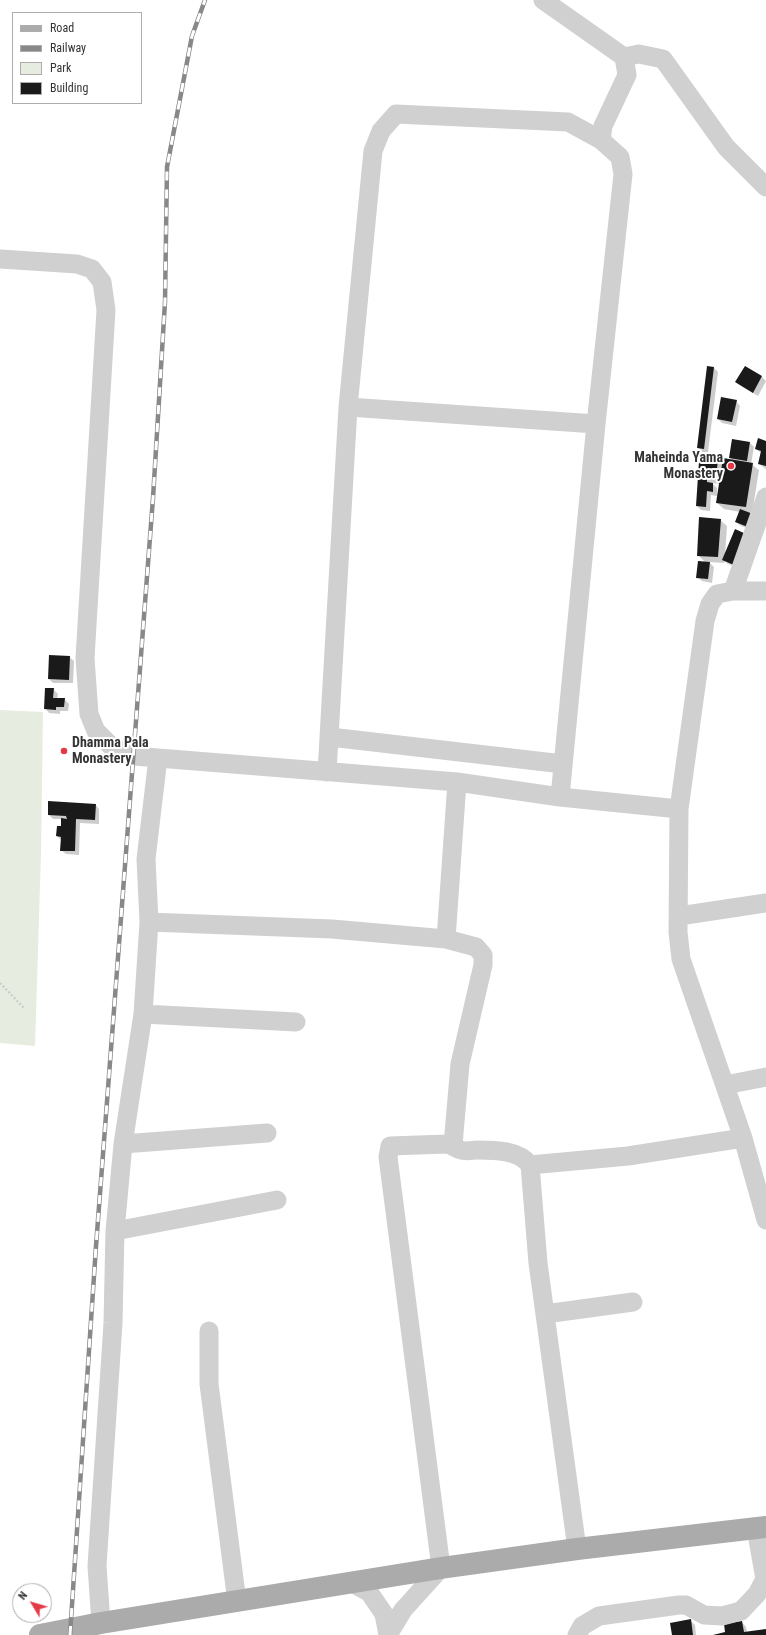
<!DOCTYPE html>
<style>
body{margin:0}
#map{position:relative;width:766px;height:1635px;overflow:hidden;background:#fff;font-family:"Roboto Condensed",sans-serif}
canvas{display:block}
.legend{position:absolute;left:12px;top:12px;width:130px;height:92px;box-sizing:border-box;background:#fff;border:1px solid #adadad;margin:0;padding:5px 7px;list-style:none;font-size:12px;color:#333}
.legend li{display:flex;align-items:center;gap:8px;height:20px}
.legend b{width:20px;border:1px solid #adadad}
.north{position:absolute;left:12px;top:1583px;width:40px;height:40px;box-sizing:border-box;background:#fff;border:1px solid #adadad;border-radius:50%;rotate:308deg;font-size:11px;font-weight:700;line-height:16px;text-align:center;color:#333}
.north::after{content:'';display:block;margin:auto;width:14px;height:18px;background:#e63946;clip-path:polygon(50% 0,100% 100%,50% 72%,0 100%)}
</style>
<div id="map">
<canvas width="766" height="1635"></canvas>
<ul class="legend">
<li><b style="height:5px;background:#ababab"></b>Road</li>
<li><b style="height:5px;background:#888"></b>Railway</li>
<li><b style="height:11px;background:#e6ecdf"></b>Park</li>
<li><b style="height:11px;background:#1a1a1a"></b>Building</li>
</ul>
<div class="north">N</div>
</div>
<script>
const context = document.querySelector('canvas').getContext('2d');
context.lineJoin = 'round';
function paint(path, color) { context.fillStyle = color; context.fill(path, 'evenodd'); }
function strokePath(path, color, width, dash) { context.strokeStyle = color; context.lineWidth = width; context.lineCap = dash ? 'butt' : 'round'; context.setLineDash(dash || []); context.stroke(path); }
function label(font, color, halo, rows, align = 'center') {
  context.font = font + ' "Roboto Condensed",sans-serif'; context.lineWidth = 4; context.setLineDash([]); context.textBaseline = 'middle'; context.strokeStyle = halo; context.fillStyle = color; for (const [text, x, y, turn = 0] of rows) {
    context.save(); context.translate(x, y); context.rotate((+turn || 0) * Math.PI / 180); context.textAlign = isNaN(turn) ? turn : align; if (halo) context.strokeText(text, 0, 0); context.fillText(text, 0, 0); context.restore();
  }
}
paint(new Path2D(`
 M0,710L43,712L41,852L35,1046L0,1043Z`), '#e6ecdf');
paint(new Path2D(`
 M708,367L714,368L718,372L708,452H702L698,447Z
 M745,367L762,377L766,381L758,396L741,386L736,382Z
 M736,401L740,406L736,426L722,423L718,419Z
 M733,440L750,443L754,447L751,464L759,470L752,514L753,530L741,526L736,522L740,512L724,509L717,503L720,484L712,483L717,488V496L711,495L710,511L701,510L697,506L709,462L717,459L723,465L733,461L730,457Z
 M766,442V469L759,464L761,453L756,449Z
 M720,520L727,526L725,555L738,568L728,564L725,561L724,563L709,562L714,567L712,583L702,581L697,577L705,562L698,555Z
 M69,657L74,661L73,683H53L49,679Z
 M53,689L58,694L57,699H64L69,704L68,711H60V714L49,713L45,708Z
 M95,804L99,809V824L80,823L79,855L66,854L61,850L62,841L57,836L61,827L62,819H53L49,815Z
 M691,1621L695,1625L696,1635H673Z
 M742,1622L746,1627L747,1632L766,1630V1635H713L726,1633Z`), '#0003');
paint(new Path2D(`
 M707,366L714,367L704,449L697,448Z
 M745,366L762,376L753,393L735,382Z
 M721,397L737,400L732,422L717,419Z
 M758,438L766,441V466L758,464L761,451L755,449Z
 M732,439L750,442L747,461L729,458Z
 M708,458H718L716,480L707,479V482L713,483V492L707,491L706,507L696,506L699,461H708Z
 M723,458L753,463L746,507L716,503Z
 M740,509L753,514L748,527L735,522Z
 M699,517L721,519L718,557L697,556Z
 M735,529L746,534L734,565L722,560Z
 M698,561L710,562L708,579L696,578Z
 M49,655L70,656L69,680L48,679Z
 M45,688H54L53,698H65L64,707H56V710L44,709Z
 M48,801L96,804L95,820L76,819L75,851H60L61,837L56,836L57,826H61V818L67,819L66,816L48,815Z
 M691,1619L693,1635H672L670,1623Z
 M742,1621L744,1632L766,1629V1635H713L725,1632L724,1624Z`), '#1a1a1a');
strokePath(new Path2D(`
 M0,983L25,1009`), '#cdcdcd', 2.5, [2, 2]);
strokePath(new Path2D(`
 M543,0L624,57L639,54L663,59L726,147L766,187
 M601,140L603,126L627,75L624,57
 M0,259L77,264L92,269L102,282L106,310L85,658L89,714L96,731L111,746L134,756L158,758L457,782L560,797L679,809
 M348,407L596,424
 M733,591L766,497
 M766,591H733L717,594L710,604L705,621L679,809L678,932L681,959L743,1138L766,1220
 M330,737L563,764
 M327,772L348,407L373,151L381,131L396,114L568,122L601,140L620,157L623,174L596,424L560,797
 M679,916L766,903
 M149,922L332,929L446,939L476,947L483,955V965L460,1064L453,1145
 M446,939L457,782
 M143,1014L296,1022
 M725,1085L766,1077
 M123,1144L267,1133
 M530,1165L538,1263L577,1549
 M115,1231L277,1200
 M545,1314L633,1302
 M209,1331V1384L237,1602
 M350,1582L369,1592L384,1614L388,1635
 M101,1623L97,1566L113,1323L115,1231L123,1144L143,1014L149,922L146,859L158,758
 M388,1635L403,1610L441,1568L388,1157L390,1146L447,1144C453,1145 456,1149 461,1150C466,1152 473,1150 477,1150C495,1150 519,1150 530,1165L628,1156L743,1138
 M577,1635L582,1626L599,1616L679,1605H686L704,1615L722,1616L741,1611L757,1594L765,1579L756,1528`), '#d0d0d0', 19);
strokePath(new Path2D(`
 M40,1635L101,1623L441,1568L577,1549L766,1527`), '#ababab', 22);
const rail = new Path2D(`
 M70,1635L96,1246L153,498L165,302L167,167L192,36L205,0`);
strokePath(rail, '#888', 4.5);
strokePath(rail, '#fff', 3, [9]);
for (const [x, y, r, color] of [
 [731,466,4,"#e63946"],
 [64,751,4,"#e63946"]
]) { const dot = new Path2D(); dot.arc(x, y, r, 0, 2 * Math.PI); context.fillStyle = color; context.fill(dot); strokePath(dot, '#fff', 1.5); }
label('bold 14px', '#333', '#fff', [
 ["Maheinda Yama",723,458],
 ["Monastery",723,474],
 ["Dhamma Pala",72,743,"left"],
 ["Monastery",72,759,"left"]
], 'right');
</script>
